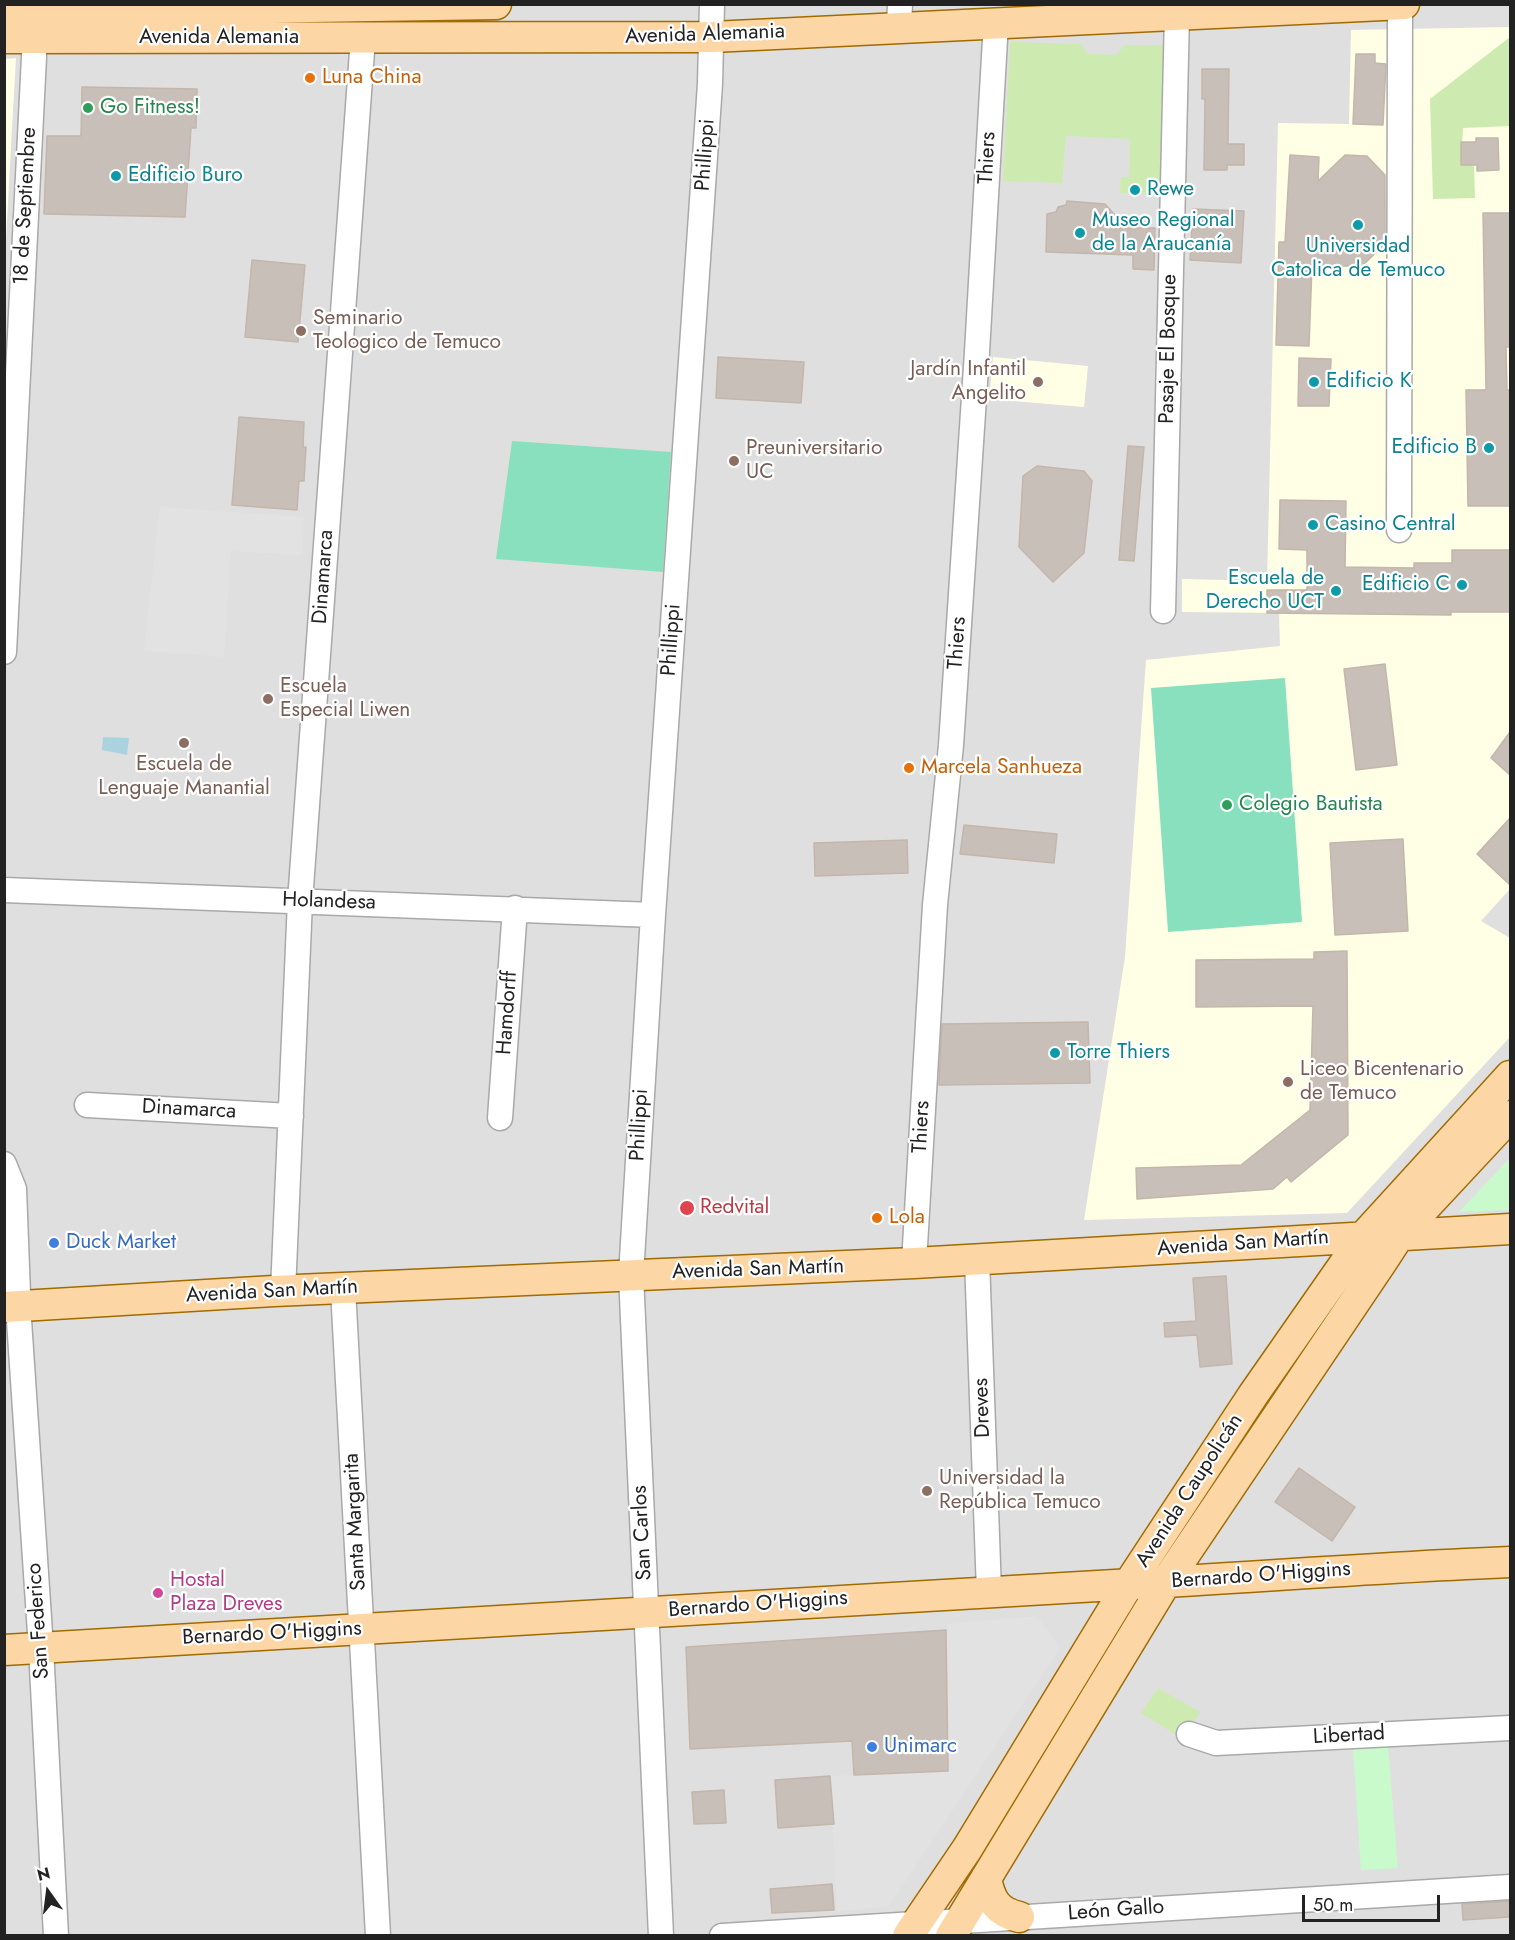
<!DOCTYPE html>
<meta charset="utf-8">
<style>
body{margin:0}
#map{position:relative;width:1515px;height:1940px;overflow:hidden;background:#f2efe9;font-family:Jost,sans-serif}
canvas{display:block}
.frame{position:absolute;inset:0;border:6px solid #222;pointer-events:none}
.north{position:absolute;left:18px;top:1862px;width:60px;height:60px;-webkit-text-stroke:4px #fff;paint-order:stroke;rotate:346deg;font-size:16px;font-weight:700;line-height:24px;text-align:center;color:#222}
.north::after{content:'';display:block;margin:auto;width:21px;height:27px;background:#222;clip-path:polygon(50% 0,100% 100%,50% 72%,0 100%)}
.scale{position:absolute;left:1302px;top:1895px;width:138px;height:27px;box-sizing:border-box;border:3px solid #222;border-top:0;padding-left:8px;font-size:18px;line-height:21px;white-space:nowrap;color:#222;-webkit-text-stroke:4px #fff;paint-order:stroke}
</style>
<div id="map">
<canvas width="1515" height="1940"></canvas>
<div class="frame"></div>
<div class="north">N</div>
<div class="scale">50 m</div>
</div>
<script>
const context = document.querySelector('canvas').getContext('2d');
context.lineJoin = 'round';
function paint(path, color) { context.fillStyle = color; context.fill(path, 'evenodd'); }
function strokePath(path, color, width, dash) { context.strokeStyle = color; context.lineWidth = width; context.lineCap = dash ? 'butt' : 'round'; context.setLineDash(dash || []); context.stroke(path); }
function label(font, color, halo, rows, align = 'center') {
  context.font = font + ' Jost,sans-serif'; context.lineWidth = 4.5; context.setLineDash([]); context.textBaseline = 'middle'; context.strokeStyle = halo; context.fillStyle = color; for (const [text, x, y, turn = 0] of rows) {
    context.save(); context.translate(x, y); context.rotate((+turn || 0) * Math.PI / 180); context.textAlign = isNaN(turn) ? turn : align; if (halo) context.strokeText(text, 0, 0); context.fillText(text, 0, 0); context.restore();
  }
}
paint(new Path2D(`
 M5,5H1510V1935H5Z`), '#e0dfdf');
paint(new Path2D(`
 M1510,27V889L1481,921L1510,938V1037L1347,1213L1084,1220L1125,957L1146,660L1280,646L1279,613L1182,612V579L1267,581L1278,123L1349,124L1351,30Z
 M16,58L11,146L5,260V59Z
 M993,357L1088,366L1084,407L989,399Z`), '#ffffe5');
paint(new Path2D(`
 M1510,37V126L1463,128L1461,165H1474L1475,198L1433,199L1430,99Z
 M1010,42L1081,44L1088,54L1116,55L1125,45H1166L1159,194L1120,193L1121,177H1129L1130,139L1066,136L1062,183L1003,181Z
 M1158,1688L1200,1712L1183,1739L1141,1713Z`), '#cdebb0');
paint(new Path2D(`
 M1510,1158V1210L1459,1212Z
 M1388,1747L1398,1868L1361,1870L1353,1748Z`), '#c8facc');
paint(new Path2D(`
 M512,441L671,452L663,572L496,559Z
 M1285,678L1302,922L1168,932L1151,688Z`), '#88e0be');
paint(new Path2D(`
 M160,507L304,517L302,555L231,551L224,657L144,651Z
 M1037,1616L1060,1648L889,1906L837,1912L830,1776L947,1771V1624Z`), '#e2e2e2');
paint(new Path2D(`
 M103,737L129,738L127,755L102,750Z`), '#aad3df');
const building = new Path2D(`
 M1356,54H1375V63L1386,64L1383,125L1353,124Z
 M1202,69H1229L1228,144H1244V165H1227V170H1204L1205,99H1202Z
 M82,87L197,89L196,128H191L185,217L44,214L47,136H81Z
 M1476,138H1498L1499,170L1477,171V165H1461V142H1476Z
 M1290,155L1319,157L1318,181L1345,155L1367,156L1385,175V244L1362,266H1312L1309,346L1276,345L1279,242H1285Z
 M1067,201L1105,204L1115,215L1114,228H1155L1154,270L1133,269V255L1046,252L1047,214L1056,212L1058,207L1066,205Z
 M1193,209L1244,211L1241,263L1190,260Z
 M1483,213H1510V347H1506L1507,390H1510V506H1468L1466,390H1486Z
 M252,260L305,265L298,342L245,337Z
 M718,357L804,362L801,403L716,398Z
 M1299,358L1331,359L1329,406H1298Z
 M239,417L304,422L303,447H306L304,481H299L297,510L232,505Z
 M1128,446L1144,447L1134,561L1119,560Z
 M1037,466L1084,471L1092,481L1084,553L1053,582L1019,547L1023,476Z
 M1280,500L1346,501L1345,567L1414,568V563H1452V550H1510V612H1451V615L1267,613V590H1307V550L1279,549Z
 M1385,664L1397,765L1356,770L1344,669Z
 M1510,732V775L1491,758Z
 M1510,818V885L1477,854Z
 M964,825L1057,834L1054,863L960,854Z
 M1403,839L1408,931L1335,935L1330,843Z
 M907,840L908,873L815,876L814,843Z
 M1347,951L1348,1135L1291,1182L1287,1177L1273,1189L1137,1199L1136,1168L1241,1165L1310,1110L1313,1006L1196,1007V960L1314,959V952Z
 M1088,1022L1090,1083L939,1085L942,1024Z
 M1226,1276L1232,1364L1200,1367L1197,1335L1165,1337L1164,1323L1196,1321L1193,1278Z
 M1299,1468L1355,1507L1332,1541L1275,1502Z
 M946,1630L948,1771L854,1775L852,1741L690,1749L686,1647Z
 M830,1776L834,1824L778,1828L775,1780Z
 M724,1790L726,1823L694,1824L692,1792Z
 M832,1884L834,1910L772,1913L770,1889Z
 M1510,1901V1917L1463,1920L1462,1904Z`);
paint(building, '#c7bfb8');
strokePath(building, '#c4b6ab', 1.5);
const minor = new Path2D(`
 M899,27L900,4
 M1399,530L1400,5
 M1163,611L1177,14
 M4,652L34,57L33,20
 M4,890L653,915
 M87,1105L291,1116
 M500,1118L515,908
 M4,1164L14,1189L19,1320L41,1648L56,1936
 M977,1259L989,1592
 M914,1263L935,905L951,745L977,352L996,22
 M343,1289L378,1936
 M283,1291L300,901L363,38
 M1189,1734L1216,1743L1510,1728
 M661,1936L631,1275L653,915L710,84L712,4
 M722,1936L1510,1887`);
const major = new Path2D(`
 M4,12L496,4
 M4,38L712,37L1404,4
 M4,1307L274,1291L914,1263L1510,1229
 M4,1650C380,1627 756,1605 1132,1584C1258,1577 1384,1567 1510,1562
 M986,1878C990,1900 997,1912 1019,1917
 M908,1936L967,1849L1128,1585L1253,1395L1364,1236L1510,1076
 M951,1936L1166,1582L1381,1263L1400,1234L1510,1116`);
strokePath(minor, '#a9a9a9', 27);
strokePath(major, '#a06b00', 33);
strokePath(minor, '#fff', 24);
strokePath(major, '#fcd6a4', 30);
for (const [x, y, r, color] of [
 [310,78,6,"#e8710a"],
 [88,108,6,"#2e9e5b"],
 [116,176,6,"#0f9aa8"],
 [1135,190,6,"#0f9aa8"],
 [1358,225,6,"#0f9aa8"],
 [1080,233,6,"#0f9aa8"],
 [301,331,6,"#8d6e63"],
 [1038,382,6,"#8d6e63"],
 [1314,382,6,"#0f9aa8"],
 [1489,448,6,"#0f9aa8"],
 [734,461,6,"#8d6e63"],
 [1313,525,6,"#0f9aa8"],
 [1462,585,6,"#0f9aa8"],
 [1336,591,6,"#0f9aa8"],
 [268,699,6,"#8d6e63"],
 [184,743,6,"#8d6e63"],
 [909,768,6,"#e8710a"],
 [1227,805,6,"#2e9e5b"],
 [1055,1053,6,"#0f9aa8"],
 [1288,1082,6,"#8d6e63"],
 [687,1208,8,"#e0444e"],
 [877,1218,6,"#e8710a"],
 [54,1243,6,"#3f7fe0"],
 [927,1491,6,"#8d6e63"],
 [158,1593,6,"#d1479c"],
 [872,1747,6,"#3f7fe0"]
]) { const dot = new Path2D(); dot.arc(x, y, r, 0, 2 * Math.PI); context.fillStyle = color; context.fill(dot); strokePath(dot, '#fff', 2); }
label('21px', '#222', '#fff', [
 ["Avenida Alemania",705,35,-2],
 ["Avenida Alemania",219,38],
 ["Phillippi",706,155,-86],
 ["Thiers",988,158,-87],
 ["18 de Septiembre",26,206,-87],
 ["Pasaje El Bosque",1169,349,-89],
 ["Dinamarca",324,577,-86],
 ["Phillippi",672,640,-86],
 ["Thiers",958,643,-86],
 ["Holandesa",329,902,2],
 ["Hamdorff",508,1013,-86],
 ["Dinamarca",189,1110,3],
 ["Phillippi",640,1125,-87],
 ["Thiers",922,1127,-87],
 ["Avenida San Martín",1243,1244,-4],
 ["Avenida San Martín",758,1270,-2],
 ["Avenida San Martín",272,1292,-3],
 ["Dreves",983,1408,-92],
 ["Avenida Caupolicán",1190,1491,-57],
 ["Santa Margarita",356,1522,-93],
 ["San Carlos",643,1533,-93],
 ["Bernardo O'Higgins",1261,1576,-4],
 ["Bernardo O'Higgins",758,1605,-4],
 ["San Federico",39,1621,-94],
 ["Bernardo O'Higgins",272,1634,-3],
 ["Libertad",1349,1736,-3],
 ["León Gallo",1116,1911,-4]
]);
label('21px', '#c56008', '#fff', [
 ["Luna China",322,78],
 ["Marcela Sanhueza",921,768],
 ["Lola",889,1218]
], 'left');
label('21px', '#27864d', '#fff', [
 ["Go Fitness!",100,108],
 ["Colegio Bautista",1239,805]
], 'left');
label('21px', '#0d838f', '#fff', [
 ["Edificio Buro",128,176],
 ["Rewe",1147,190],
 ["Museo Regional",1092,221],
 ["de la Araucanía",1092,245],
 ["Universidad",1358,247,"center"],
 ["Catolica de Temuco",1358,271,"center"],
 ["Edificio K",1326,382],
 ["Edificio B",1477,448,"right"],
 ["Casino Central",1325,525],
 ["Escuela de",1324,579,"right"],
 ["Derecho UCT",1324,603,"right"],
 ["Edificio C",1450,585,"right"],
 ["Torre Thiers",1067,1053]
], 'left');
label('21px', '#785e54', '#fff', [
 ["Seminario",313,319],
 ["Teologico de Temuco",313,343],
 ["Jardín Infantil",1026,370,"right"],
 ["Angelito",1026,394,"right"],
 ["Preuniversitario",746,449],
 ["UC",746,473],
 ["Escuela",280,687],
 ["Especial Liwen",280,711],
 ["Escuela de",184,765,"center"],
 ["Lenguaje Manantial",184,789,"center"],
 ["Liceo Bicentenario",1300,1070],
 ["de Temuco",1300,1094],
 ["Universidad la",939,1479],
 ["República Temuco",939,1503]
], 'left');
label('21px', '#be3a42', '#fff', [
 ["Redvital",700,1208]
], 'left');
label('21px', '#366cbe', '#fff', [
 ["Duck Market",66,1243],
 ["Unimarc",884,1747]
], 'left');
label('21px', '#b23c85', '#fff', [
 ["Hostal",170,1581],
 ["Plaza Dreves",170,1605]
], 'left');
</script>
